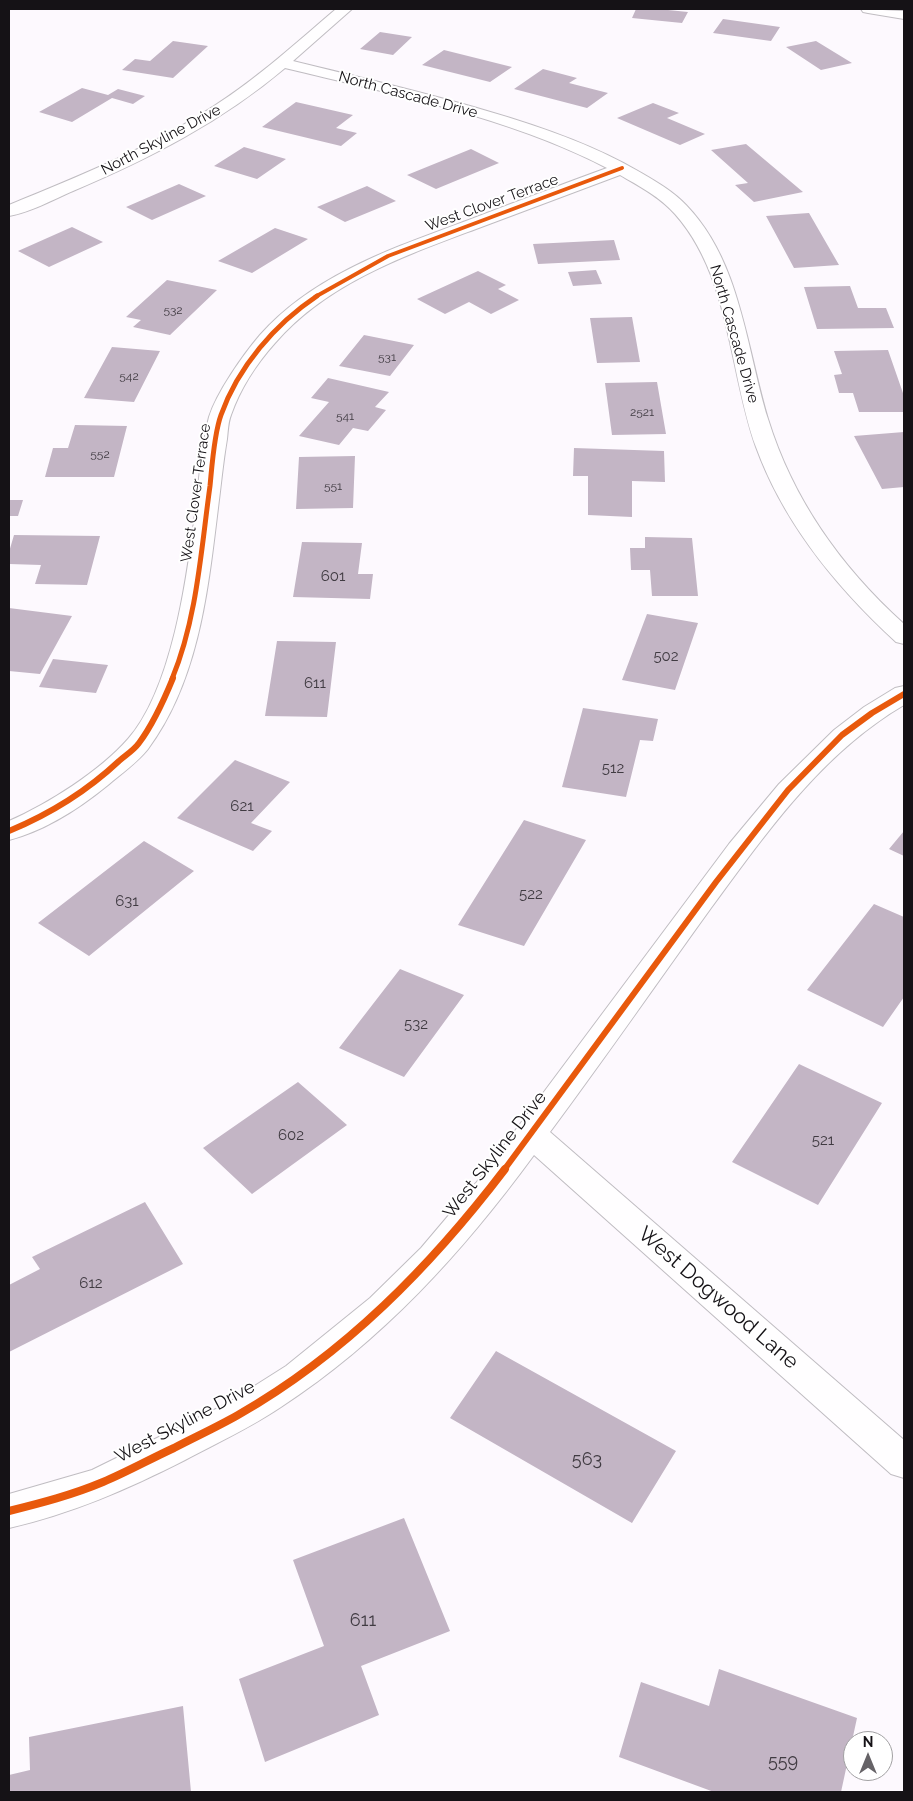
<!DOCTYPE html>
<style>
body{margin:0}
#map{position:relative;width:913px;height:1801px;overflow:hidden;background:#fdf9fe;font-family:Raleway,sans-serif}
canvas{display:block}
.frame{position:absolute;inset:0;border:10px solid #151216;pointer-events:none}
.north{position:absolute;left:843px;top:1731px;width:50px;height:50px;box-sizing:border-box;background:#fff;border:1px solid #a1a0a2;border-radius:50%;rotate:0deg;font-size:14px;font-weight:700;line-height:20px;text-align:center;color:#151216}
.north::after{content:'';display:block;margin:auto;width:18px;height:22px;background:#666367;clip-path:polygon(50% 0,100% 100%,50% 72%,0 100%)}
</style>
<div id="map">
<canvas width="913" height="1801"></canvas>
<div class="frame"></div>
<div class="north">N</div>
</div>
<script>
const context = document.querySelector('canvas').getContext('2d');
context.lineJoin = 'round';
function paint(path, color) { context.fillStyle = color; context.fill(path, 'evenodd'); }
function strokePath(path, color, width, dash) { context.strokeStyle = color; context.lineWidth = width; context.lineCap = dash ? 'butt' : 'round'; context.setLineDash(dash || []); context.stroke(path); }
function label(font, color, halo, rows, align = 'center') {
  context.font = font + ' Raleway,sans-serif'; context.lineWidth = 4; context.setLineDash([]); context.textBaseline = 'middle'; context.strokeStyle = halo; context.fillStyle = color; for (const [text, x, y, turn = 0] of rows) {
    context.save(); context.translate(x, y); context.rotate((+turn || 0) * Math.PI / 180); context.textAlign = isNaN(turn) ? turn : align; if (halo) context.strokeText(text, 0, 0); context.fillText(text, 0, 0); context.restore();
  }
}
paint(new Path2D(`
 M636,9H658L688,12L682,23L632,18Z
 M723,19L780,27L771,41L713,33Z
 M380,32L412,37L393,55L360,49Z
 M173,41L208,46L173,78L122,70L135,59L150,61Z
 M816,41L852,63L821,70L786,47Z
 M444,50L512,67L490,82L422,65Z
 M543,69L577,78L569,83L608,93L587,108L514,89Z
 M82,88L108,95L118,89L145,96L133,104L112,98L72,122L39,112Z
 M296,102L353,115L336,128L357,133L341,146L262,127Z
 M653,103L679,113L667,118L705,134L680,145L617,118Z
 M746,144L803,192L754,202L735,185L748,183L711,150Z
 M244,147L286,159L257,179L214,166Z
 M471,149L499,163L436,189L407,175Z
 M179,184L206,196L152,220L126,207Z
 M367,186L396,201L345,222L317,207Z
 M809,213L839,265L794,268L766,216Z
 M72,227L103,242L49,267L18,251Z
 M275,228L308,239L252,273L218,261Z
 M614,240L620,260L538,264L533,244Z
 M596,270L602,284L573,286L568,272Z
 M478,271L506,285L498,289L519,300L491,314L469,302L445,314L417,299Z
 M167,280L217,290L170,335L133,327L141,320L126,317Z
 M850,286L858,308H886L894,328L817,329L804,287Z
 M632,317L640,362L597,363L590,318Z
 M364,335L414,345L390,376L339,366Z
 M112,347L160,351L134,402L84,398Z
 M888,350L904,396V412H859L853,393H839L834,375L842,374L834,351Z
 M328,378L389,392L375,407L386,410L368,431L353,428L339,445L299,436L329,402L311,398Z
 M657,382L666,434L612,435L605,383Z
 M75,425L127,426L114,477H45L53,448H68Z
 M904,432V487L882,489L854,436Z
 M574,448L664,451L665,482L632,481V517L588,515V476H573Z
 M355,456L353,508L296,509L299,457Z
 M9,500H23L18,516H9Z
 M14,535L100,536L87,585L35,584L41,565L9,564V552Z
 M645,537L692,538L698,596H652L650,570H631L630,548H645Z
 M302,542L362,543L358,574H373L370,599L293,597Z
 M9,608L72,616L40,674L9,671Z
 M647,614L698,623L675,690L622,680Z
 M277,641L336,642L327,717L265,716Z
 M53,659L108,665L96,693L39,687Z
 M583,708L658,719L653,741L640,740L626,797L562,787Z
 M235,760L290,782L251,823L272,831L253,851L177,818Z
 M524,820L586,840L524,946L458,925Z
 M904,831V856L889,849Z
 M144,841L194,871L89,956L38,923Z
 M874,904L904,917V997L883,1027L807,990Z
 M400,969L464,995L404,1077L339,1048Z
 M799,1064L882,1103L818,1205L732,1162Z
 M298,1082L347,1125L252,1194L203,1148Z
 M145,1202L183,1264L9,1352V1285L40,1269L32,1257Z
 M496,1351L676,1451L632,1523L450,1418Z
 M404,1518L450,1631L361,1666L379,1715L265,1762L239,1679L324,1646L293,1560Z
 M719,1669L857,1718L841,1792H714L619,1757L641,1682L709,1706Z
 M183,1706L191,1792H9V1775L30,1770L29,1737Z`), '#c3b5c5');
const minor = new Path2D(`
 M336,9H352L293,61C358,77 423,92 487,111C539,126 591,144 638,171C655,181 673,191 686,205C741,262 746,347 768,419C793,500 842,568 904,624V644L896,642C837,588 784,524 756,447C729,372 731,277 675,214C660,197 639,186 620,175C572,193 524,211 476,229C404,256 327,283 275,343C257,363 240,389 231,415C228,422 228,431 227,439C223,462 221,485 218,508C208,590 199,680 148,749C138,762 121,774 108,785C80,808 44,831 9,840V821C48,804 100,771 128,739C172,689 187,578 195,513C199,482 201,448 209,417C217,392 243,355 260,335C313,275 393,248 466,221C513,203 560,185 607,168C509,117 392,94 285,68C221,122 149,159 73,191C52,200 31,212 9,216V205C79,176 150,148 214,106C258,78 297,42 336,9Z
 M904,686V705C822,753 767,832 711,908C657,983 605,1058 550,1132L904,1440V1478L891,1474L534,1155C463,1252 382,1341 281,1407C250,1428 217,1443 185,1460C128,1489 71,1514 9,1528V1494L92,1470L226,1404L286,1366L370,1298L421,1248L476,1183L729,844L779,784L834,730L864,707L895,688Z`);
const tertiary = new Path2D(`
 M861,9L904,11V19L868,13L863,12Z`);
strokePath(minor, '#c0bdc2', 2);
strokePath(tertiary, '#c0bdc2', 2);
paint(minor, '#fffeff');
paint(tertiary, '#fffeff');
strokePath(new Path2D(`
 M315,297L388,256L622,168`), '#e8590c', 4);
strokePath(new Path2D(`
 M172,679C197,619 201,550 210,486C212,466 214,434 221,415C238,367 275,324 317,296`), '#e8590c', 5);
strokePath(new Path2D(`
 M9,831C50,814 87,791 119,761C126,755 134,750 139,743C154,723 164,700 173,678
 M504,1170L716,882L788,790L842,735L872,713L904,694`), '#e8590c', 6);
strokePath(new Path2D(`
 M9,1511C41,1503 72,1495 103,1482C127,1472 150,1459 174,1448C195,1437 217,1427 238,1415C345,1354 431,1266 505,1169`), '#e8590c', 8);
label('12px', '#403b42', null, [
 ["532",173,310],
 ["531",387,357],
 ["542",129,376],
 ["2521",642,412],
 ["541",345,416],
 ["552",100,454],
 ["551",333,486]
]);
label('15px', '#151216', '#fff', [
 ["North Cascade Drive",408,95,15],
 ["North Skyline Drive",161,140,-28],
 ["West Clover Terrace",492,203,-20],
 ["North Cascade Drive",734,334,74],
 ["West Clover Terrace",196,493,-82]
]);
label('15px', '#403b42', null, [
 ["601",333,576],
 ["502",666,656],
 ["611",315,683],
 ["512",613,768],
 ["621",242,806],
 ["522",531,894],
 ["631",127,901],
 ["532",416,1024],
 ["602",291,1135],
 ["521",823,1140],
 ["612",91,1283]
]);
label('18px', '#151216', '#fff', [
 ["West Skyline Drive",495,1155,-52],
 ["West Skyline Drive",185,1422,-28]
]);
label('18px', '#403b42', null, [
 ["563",587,1460],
 ["611",363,1621],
 ["559",783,1762]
]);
label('21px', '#151216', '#fff', [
 ["West Dogwood Lane",718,1298,41]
]);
</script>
